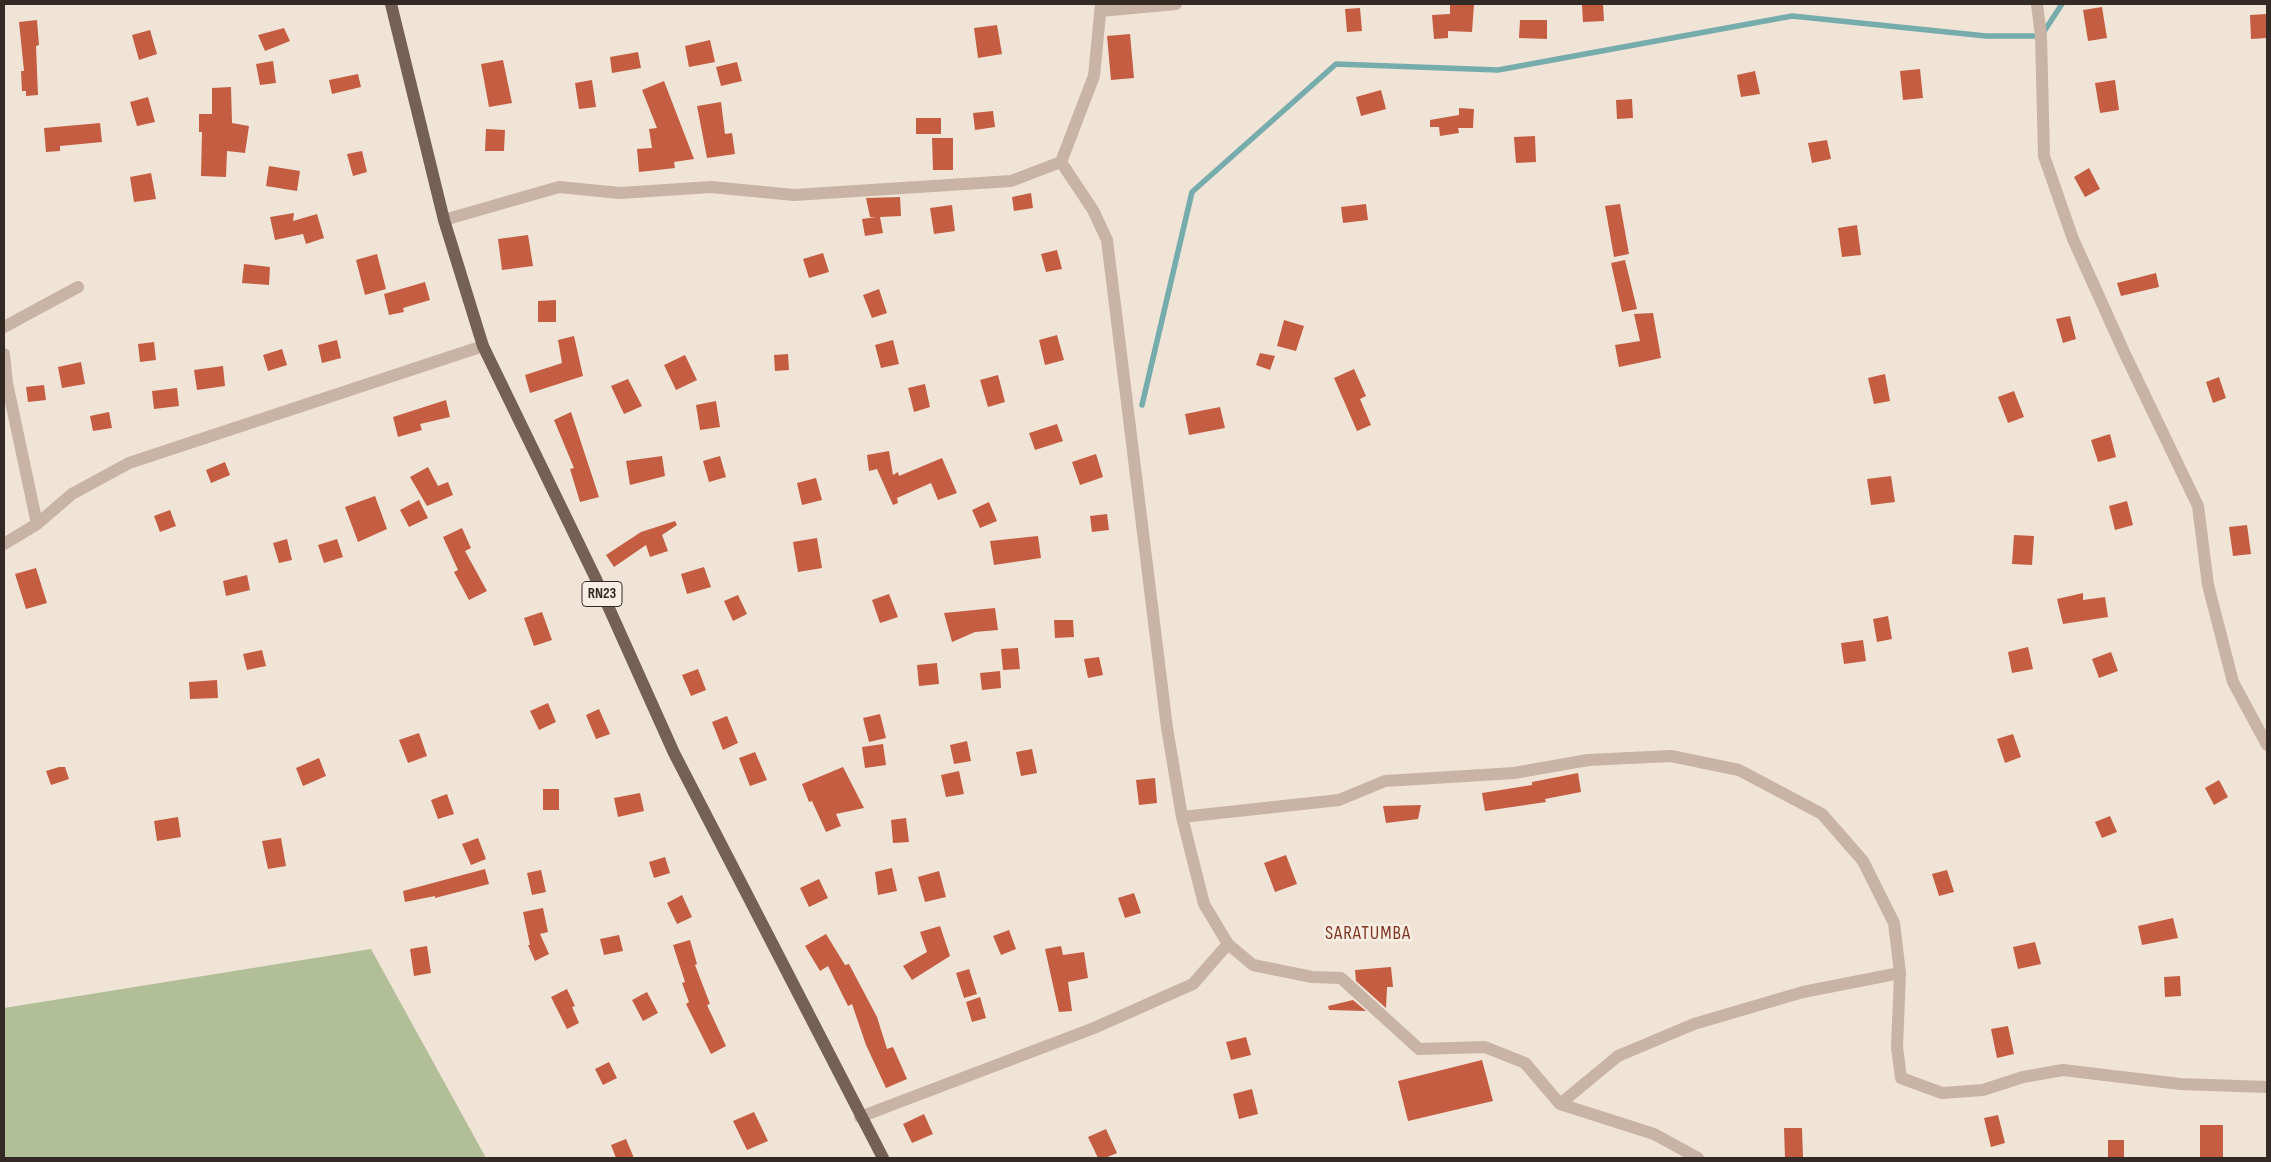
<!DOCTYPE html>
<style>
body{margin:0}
#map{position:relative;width:2271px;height:1162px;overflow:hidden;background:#f0e4d7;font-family:"Sofia Sans Condensed",sans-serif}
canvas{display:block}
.frame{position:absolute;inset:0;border:5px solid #332925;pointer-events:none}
</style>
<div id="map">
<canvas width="2271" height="1162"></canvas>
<div class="frame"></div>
</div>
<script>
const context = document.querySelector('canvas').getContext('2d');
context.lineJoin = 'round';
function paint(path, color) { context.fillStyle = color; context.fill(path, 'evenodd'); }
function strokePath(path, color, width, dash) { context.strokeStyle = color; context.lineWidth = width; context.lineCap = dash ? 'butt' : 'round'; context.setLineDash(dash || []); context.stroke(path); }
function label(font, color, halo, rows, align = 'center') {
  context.font = font + ' "Sofia Sans Condensed",sans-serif'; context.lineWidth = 5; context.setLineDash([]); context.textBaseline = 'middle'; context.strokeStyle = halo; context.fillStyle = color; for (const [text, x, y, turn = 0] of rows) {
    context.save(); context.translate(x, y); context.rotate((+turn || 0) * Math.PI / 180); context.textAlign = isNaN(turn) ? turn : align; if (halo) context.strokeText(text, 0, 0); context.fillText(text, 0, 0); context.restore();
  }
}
paint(new Path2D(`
 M371,949L486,1158H4V1008Z`), '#b2be98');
strokePath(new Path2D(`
 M1142,405L1192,192L1336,64L1498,70L1792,16L1986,36H2041L2062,4`), '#77acac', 5.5);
paint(new Path2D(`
 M1450,4H1474L1472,32L1448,31V38L1434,39L1432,15L1450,14Z
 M1603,4L1604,21L1583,22L1582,5Z
 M2102,7L2107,38L2088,41L2083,10Z
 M1360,8L1362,31L1347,32L1345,9Z
 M2267,14V38L2251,39L2250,15Z
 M37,20L39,45L36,46L38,95L26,96V91H22L21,71H24L19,22Z
 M1520,20H1547V39L1519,38Z
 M997,25L1002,54L978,58L974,28Z
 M284,28L290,41L265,51L258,35Z
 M150,30L157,54L139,60L132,35Z
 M1130,34L1134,78L1111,80L1107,36Z
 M710,40L715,62L689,67L685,46Z
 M638,52L641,68L612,73L610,57Z
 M503,60L512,103L489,107L481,64Z
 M273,61L276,83L260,85L256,64Z
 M737,62L742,81L721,86L716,67Z
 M1920,69L1923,98L1903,100L1900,71Z
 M1755,71L1760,94L1741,97L1737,75Z
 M358,74L361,87L332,94L329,80Z
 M592,80L596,107L579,109L575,83Z
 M2115,80L2119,110L2100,113L2095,83Z
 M664,81L694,159L674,162L675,168L639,172L637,149L652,148L649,129L657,128L642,90Z
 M231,87L232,123L249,126L245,153L227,151L226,177L201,176L202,132H199V114H212V88Z
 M1381,90L1386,109L1361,116L1356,97Z
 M148,97L155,122L137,126L130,102Z
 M1632,99L1633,118L1617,119L1616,100Z
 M721,102L725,134L732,133L735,154L707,158L697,106Z
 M1459,108L1474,109L1473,128H1458L1459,133L1440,136L1439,127H1430V120L1459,115Z
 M993,111L995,127L975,130L973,113Z
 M916,118H941V134H916Z
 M100,123L102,142L60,146V151L46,152L44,128Z
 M486,129L505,130L504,151H485Z
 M1535,136L1536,162L1516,163L1514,137Z
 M932,138H953V170H933Z
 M1827,140L1831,159L1812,163L1808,143Z
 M362,151L367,172L353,176L347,154Z
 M269,166L300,171L297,191L266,186Z
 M2089,168L2100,189L2085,197L2074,177Z
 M151,173L156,199L134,202L130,177Z
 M1031,193L1033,208L1014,211L1012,197Z
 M900,197L901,216L880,217L883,233L865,236L862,219L876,217H870L866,198Z
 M1366,204L1368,220L1343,223L1341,207Z
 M1620,204L1629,254L1614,257L1605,206Z
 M952,205L955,231L934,234L930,208Z
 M294,213L293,221L317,214L324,238L306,244L303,234L275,240L270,217Z
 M1857,225L1861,255L1842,257L1838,228Z
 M528,235L533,266L502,270L498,239Z
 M1057,250L1062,269L1046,272L1041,254Z
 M823,253L829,272L809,278L803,259Z
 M377,254L386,289L365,295L356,260Z
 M1625,260L1637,309L1622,312L1611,263Z
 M244,264L270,267L269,285L242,283Z
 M2156,273L2159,287L2121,296L2117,283Z
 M425,282L430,300L403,308L404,312L389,315L384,294Z
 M879,289L887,313L872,318L863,295Z
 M556,300V322H538V301Z
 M1653,313L1661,358L1619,367L1615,345L1640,341L1634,314Z
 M2070,316L2076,339L2063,343L2056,319Z
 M1284,320L1304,326L1296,351L1277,346Z
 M1057,335L1064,360L1045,365L1039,340Z
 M574,336L583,376L530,393L525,375L562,363L558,340Z
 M337,340L341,358L322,363L318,345Z
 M893,340L899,364L881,368L875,345Z
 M154,342L156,360L140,362L138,344Z
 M282,349L287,365L268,371L263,355Z
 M1260,353L1275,356L1270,370L1256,365Z
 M788,354L789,370L775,371L774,355Z
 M685,355L697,380L676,390L664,365Z
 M81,362L85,384L62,388L58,367Z
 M223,366L225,386L197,390L194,370Z
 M1354,369L1366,396L1360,399L1371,425L1357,431L1334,378Z
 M1885,374L1890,401L1874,404L1868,378Z
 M998,375L1005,402L988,407L980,380Z
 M2219,377L2226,398L2213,403L2206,382Z
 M628,379L642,406L624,414L611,386Z
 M925,384L930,407L914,412L908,388Z
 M44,385L46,400L28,402L26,387Z
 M177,388L179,406L154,409L152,391Z
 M2014,391L2024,417L2008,423L1998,397Z
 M446,400L450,417L420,424L422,430L398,437L393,417Z
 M716,401L720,427L700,430L696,405Z
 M1220,407L1225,428L1189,435L1185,414Z
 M109,412L112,428L93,431L90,416Z
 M571,412L599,497L580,502L570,469L574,468L554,420Z
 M1057,424L1063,441L1035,450L1029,433Z
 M2110,434L2116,457L2098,462L2091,440Z
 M889,451L893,475L898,472L899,476L942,458L957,493L938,500L931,483L897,498L898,503L893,505L877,469L869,471L867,455Z
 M1096,454L1103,477L1080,485L1072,462Z
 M662,456L665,476L630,485L626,461Z
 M720,456L726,477L709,482L703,461Z
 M225,462L230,475L211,483L206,470Z
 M428,467L438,486L448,482L453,495L427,506L410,477Z
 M1891,476L1895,502L1871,505L1867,479Z
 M816,478L822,500L802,505L797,483Z
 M375,496L387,529L358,542L345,507Z
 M419,500L428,518L409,527L400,510Z
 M2127,501L2133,525L2115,530L2109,506Z
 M989,502L997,521L980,528L972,510Z
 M170,510L176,526L160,532L154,516Z
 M1107,514L1109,530L1092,532L1090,516Z
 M675,521L677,525L662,535L668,551L650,557L646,545L614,567L606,555L641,532Z
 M2247,525L2251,554L2233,556L2229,527Z
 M462,528L471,548L465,551L487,591L469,600L454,572L458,570L443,537Z
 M2014,535L2034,536L2032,565L2012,564Z
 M1038,536L1041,558L994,565L990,541Z
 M817,538L822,568L798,572L793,542Z
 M287,539L292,560L279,563L273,543Z
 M337,539L343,557L324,563L318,545Z
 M704,567L711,587L687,594L681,574Z
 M36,568L47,603L26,609L15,574Z
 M247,575L250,590L226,596L223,581Z
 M2083,593V600L2105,597L2108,617L2063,624L2057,599Z
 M889,594L898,617L880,623L872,600Z
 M738,595L747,614L733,621L724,601Z
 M995,608L998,630L975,632L952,642L944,613Z
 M542,612L552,640L534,646L524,618Z
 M1888,616L1892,639L1877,642L1873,619Z
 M1054,620H1073L1074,637L1055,638Z
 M1863,640L1866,661L1844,664L1841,643Z
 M2028,647L2033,669L2012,673L2008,652Z
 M1018,648L1020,669L1003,670L1001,649Z
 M262,650L266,666L247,670L243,654Z
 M2111,652L2118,671L2099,678L2092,659Z
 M1099,657L1103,675L1088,678L1084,659Z
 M937,663L939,684L919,686L917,665Z
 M698,669L706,690L691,696L682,675Z
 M1000,671L1001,688L982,690L980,673Z
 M217,680L218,698L190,699L189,682Z
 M548,703L556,722L539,730L530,711Z
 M599,709L610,734L596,739L586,715Z
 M880,714L886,738L869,742L863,718Z
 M727,716L738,743L723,750L712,722Z
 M419,733L427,756L408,763L399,740Z
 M2013,734L2021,757L2005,763L1997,739Z
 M967,741L971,761L954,764L950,745Z
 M883,744L886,765L865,768L862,747Z
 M1032,749L1037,773L1021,776L1016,752Z
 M755,752L767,780L750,786L739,758Z
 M319,758L326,776L303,786L296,768Z
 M59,767H65L69,779L51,785L46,771Z
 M843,767L864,808L836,814L841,826L826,832L812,801L809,802L802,784Z
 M959,771L964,794L946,797L941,775Z
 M1578,773L1581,792L1545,799L1546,802L1485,811L1482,793L1532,785V782Z
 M1155,778L1157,803L1139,805L1136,780Z
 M2219,780L2228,797L2214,805L2205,788Z
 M543,789H559V810H543Z
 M640,793L644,811L618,817L614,798Z
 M447,794L454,814L438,819L431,800Z
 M1421,805L1418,819L1386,823L1383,806Z
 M2110,816L2117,832L2102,838L2095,822Z
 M178,817L181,837L157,841L154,821Z
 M906,818L909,842L893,843L891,820Z
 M281,838L286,866L268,869L262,841Z
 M478,838L486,859L471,865L462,844Z
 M1286,855L1297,884L1275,892L1264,863Z
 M665,857L670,873L654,878L649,862Z
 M892,868L897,891L878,895L875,872Z
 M485,869L489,884L435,898V896L405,902L403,891Z
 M541,870L546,892L532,895L527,873Z
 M1947,870L1954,892L1939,896L1932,874Z
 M939,871L946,897L925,902L918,877Z
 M819,879L828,898L809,907L800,888Z
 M1134,893L1141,913L1125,918L1118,898Z
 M682,895L692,917L677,924L667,903Z
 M543,908L548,932L540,934L549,954L535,961L528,945H530L523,912Z
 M2173,918L2178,938L2142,945L2138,926Z
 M940,926L950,956L912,980L903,966L927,952L920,932Z
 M1009,930L1016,949L1001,955L993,936Z
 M826,934L845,965L849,964L877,1017L887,1049L893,1047L907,1079L886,1088L866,1045L852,1004L848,1006L828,966L820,971L805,946Z
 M619,935L623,951L604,955L600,939Z
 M690,940L697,964L695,965L710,1004L707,1005L726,1046L711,1054L686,1004L689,1002L682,983L685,982L673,945Z
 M2035,942L2041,964L2018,969L2013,947Z
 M427,946L431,973L414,976L410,949Z
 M1061,946L1063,955L1084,952L1088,978L1068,982L1072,1011L1059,1012L1045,949Z
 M1391,967L1393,987H1387L1386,1008L1356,981L1355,970Z
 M969,969L977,994L964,998L956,973Z
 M2180,976L2181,996L2165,997L2164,977Z
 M567,989L575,1006L572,1007L579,1023L567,1029L551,997Z
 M647,992L658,1013L643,1021L632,1000Z
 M980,997L986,1018L972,1022L966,1002Z
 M1353,1000L1366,1011L1329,1010L1328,1006Z
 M2008,1026L2014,1054L1997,1058L1991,1029Z
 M1246,1037L1251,1055L1231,1060L1226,1042Z
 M1482,1060L1493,1101L1408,1121L1398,1081Z
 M609,1062L617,1078L603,1085L595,1069Z
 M1252,1089L1258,1114L1239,1119L1233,1094Z
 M754,1112L768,1141L747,1150L733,1121Z
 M924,1114L933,1134L912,1143L903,1124Z
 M1998,1115L2005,1143L1991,1147L1984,1118Z
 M2200,1125H2223V1158H2200Z
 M1784,1128H1802L1803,1157L1785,1158Z
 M1106,1129L1117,1153L1105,1158H1098L1088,1137Z
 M626,1139L634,1158H616L611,1145Z
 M2108,1140H2124V1158H2108Z`), '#c45d41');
strokePath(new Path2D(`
 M2037,4L2041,36L2044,156L2073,239L2124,352L2198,506L2208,585L2233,682L2267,745
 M1101,11L1176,4
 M1061,162L1093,210L1107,240L1167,728L1182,817L1204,904L1228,944
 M444,220L559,187L620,193L711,187L794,195L1011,181L1061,162L1094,76L1101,4
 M4,327L78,287
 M4,354L7,383L37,524
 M4,544L37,524L72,494L129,463L483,346
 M1182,817L1339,800L1385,781L1514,773L1588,760L1671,756L1739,770L1822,814L1863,861L1894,923L1900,973L1897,1047L1901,1078L1942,1093L1983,1090L2023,1077L2063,1070L2180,1084L2267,1087
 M1560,1104L1618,1056L1694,1024L1803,992L1900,973
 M860,1117L1094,1028L1193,984L1228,944L1253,965L1312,977L1341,978L1419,1049L1485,1047L1525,1063L1560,1104L1654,1134L1698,1158`), '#c8b3a4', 12);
strokePath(new Path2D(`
 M391,4L444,220L483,346L595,577L674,753L883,1158`), '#756056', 12);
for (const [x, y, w] of [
 [602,594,40]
]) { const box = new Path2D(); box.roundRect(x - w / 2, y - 12.5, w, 25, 4); context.fillStyle = '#f8eee3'; context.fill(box); strokePath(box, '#332925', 1); }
label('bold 15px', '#332925', null, [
 ["RN23",602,594]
]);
context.letterSpacing = '1px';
label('19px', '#803420', '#f8eee3', [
 ["SARATUMBA",1368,934]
]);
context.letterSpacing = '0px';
</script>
